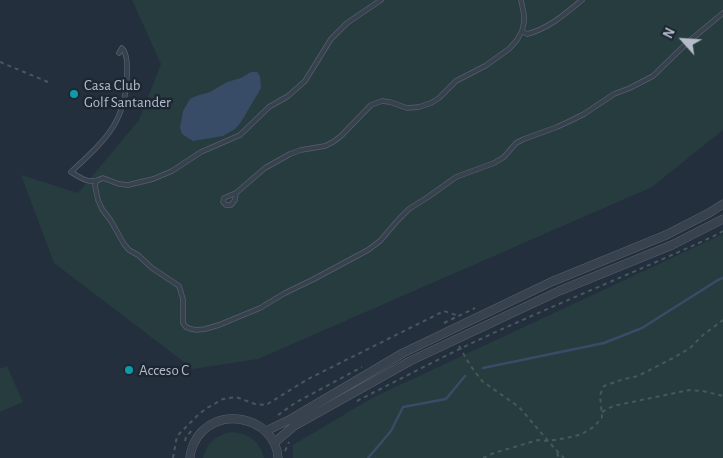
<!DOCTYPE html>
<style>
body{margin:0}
#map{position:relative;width:723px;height:458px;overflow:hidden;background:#242f3e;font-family:"Alegreya Sans",sans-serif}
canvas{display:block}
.north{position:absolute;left:658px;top:15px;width:50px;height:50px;-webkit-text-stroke:4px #1d2633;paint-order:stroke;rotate:296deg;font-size:14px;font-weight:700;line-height:20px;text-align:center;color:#b4bcc9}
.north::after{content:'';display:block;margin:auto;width:18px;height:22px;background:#b4bcc9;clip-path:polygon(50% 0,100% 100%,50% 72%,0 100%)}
</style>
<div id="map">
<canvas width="723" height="458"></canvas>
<div class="north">N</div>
</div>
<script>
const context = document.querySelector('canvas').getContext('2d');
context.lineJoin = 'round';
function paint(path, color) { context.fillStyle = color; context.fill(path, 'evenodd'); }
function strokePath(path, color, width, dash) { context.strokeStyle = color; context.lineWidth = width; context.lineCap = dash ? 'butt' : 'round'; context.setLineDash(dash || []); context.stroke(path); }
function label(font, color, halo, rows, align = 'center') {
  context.font = font + ' "Alegreya Sans",sans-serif'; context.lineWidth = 5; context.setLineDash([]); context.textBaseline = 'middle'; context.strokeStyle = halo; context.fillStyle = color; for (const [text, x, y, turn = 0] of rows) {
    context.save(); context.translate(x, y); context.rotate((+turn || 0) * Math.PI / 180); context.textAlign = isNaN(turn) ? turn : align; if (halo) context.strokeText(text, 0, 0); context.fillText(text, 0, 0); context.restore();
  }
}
paint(new Path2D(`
 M132,0H723V130L652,187L258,359L193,369L54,263L21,175L78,193L139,120L161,64Z
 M723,234V458H293V445L372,398Z
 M7,366L23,402L0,412V369Z
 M231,432C248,433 260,441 264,458H203C208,442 215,436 231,432Z`), '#263c3f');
paint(new Path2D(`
 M251,72H257L260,76L261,88L241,122L235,129L223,136L193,141L182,134L180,128L183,111L190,99L196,96L210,92L227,82L241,78Z`), '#394c67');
strokePath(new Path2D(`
 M483,368L604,343L642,328L718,280L723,278
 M368,458L391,431L403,407L446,399L465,376`), '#394c67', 2.5);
const service = new Path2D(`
 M522,31L527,34C548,29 565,14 582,0
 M119,53L122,48C128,55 127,66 127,75C126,123 104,141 71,172C82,179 91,185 103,178L119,184L128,185L153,179L172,171L201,152L240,135L269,107L288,96L305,81L331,39L347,23L381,0
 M96,182L95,186L98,200L102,209L111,221L124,244L129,250L138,255L152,268L179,286L183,299V323L186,327L191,329L197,330L205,329L219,325L260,308L285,293L312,280L368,250L380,241L398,220L409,209L428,197L456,177L494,163L504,157L516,143L524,139L557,127L570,121L584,114L614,94L630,88L653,76L688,42L723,13
 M236,193L235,200L231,205H226L223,202L224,198L236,193L265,168L290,154L301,150L325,146L333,142L341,136L371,105L382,101L390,102L407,108L419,107L431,103L439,98L456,81L485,66L509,49L517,40L522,31L524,22V15L521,0`);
const minor = new Path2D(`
 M266,431L291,419L403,353L551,282L666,235L709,213L723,204
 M274,443L294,426L410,361L559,291L672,245L723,219
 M190,458C190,452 192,448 194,443C213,403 276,416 278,458`);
strokePath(service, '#565f6c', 5.5);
strokePath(minor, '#565f6c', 9);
strokePath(new Path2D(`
 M0,62L48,82
 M444,323L475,308
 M459,346L470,365L482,381L519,407L556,450L564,458
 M357,401C410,374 463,346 518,322C583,293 649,266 714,236L723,231
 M602,412L613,406L689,390L703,391L723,396
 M278,415L295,403L362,367
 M185,441L186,437L193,429
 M285,451L289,442
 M557,453L559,458
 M173,458L177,436L199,414L207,408L223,399L236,397L255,404L266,405L308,379L444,311L456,315L455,317
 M483,458L494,453L538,440L547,441L567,438L582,434L595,426L602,417L600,395L604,386L624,379L638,376L675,357L690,348L703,335L723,320`), '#44595c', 2, [4, 4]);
strokePath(service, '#38414e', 4);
strokePath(minor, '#38414e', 8);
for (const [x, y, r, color] of [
 [74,94,5,"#0f9aa8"],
 [129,370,5,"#0f9aa8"]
]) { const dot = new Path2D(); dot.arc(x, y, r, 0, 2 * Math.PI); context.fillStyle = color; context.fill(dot); strokePath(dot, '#1d2633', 2); }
label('15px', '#b4bcc9', '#1d2633', [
 ["Casa Club",84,85],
 ["Golf Santander",84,102],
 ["Acceso C",139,370]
], 'left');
</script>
